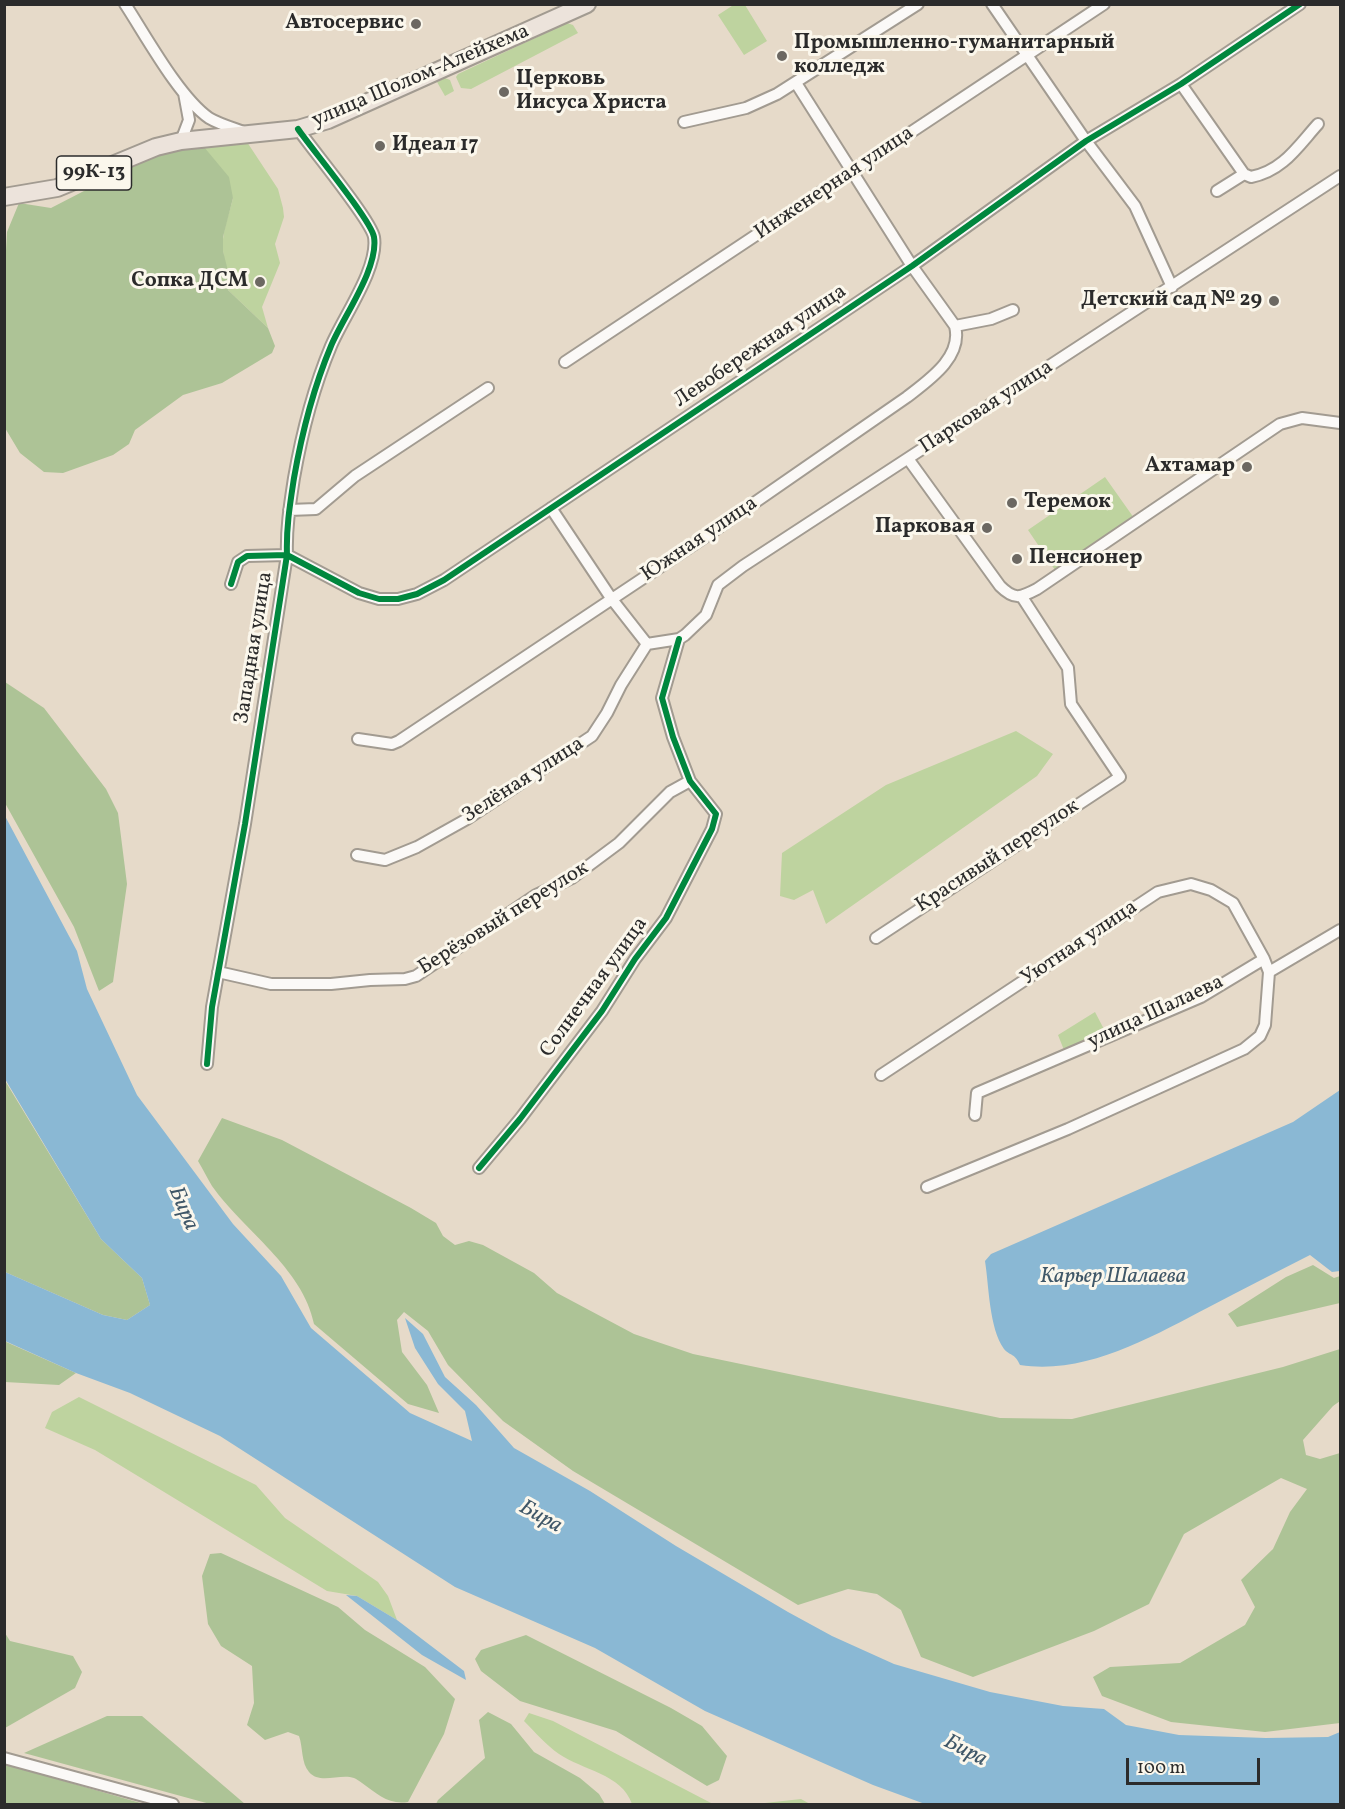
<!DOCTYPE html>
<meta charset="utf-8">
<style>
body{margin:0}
#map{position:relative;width:1345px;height:1809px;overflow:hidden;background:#e6dac9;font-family:Vollkorn,serif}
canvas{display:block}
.frame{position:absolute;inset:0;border:6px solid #2b2b2b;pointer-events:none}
.scale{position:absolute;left:1126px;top:1758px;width:134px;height:27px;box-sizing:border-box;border:3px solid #2b2b2b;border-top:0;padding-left:8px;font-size:18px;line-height:21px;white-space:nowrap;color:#2b2b2b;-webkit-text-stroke:4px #fbf7ec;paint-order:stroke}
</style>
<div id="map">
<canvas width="1345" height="1809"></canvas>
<div class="frame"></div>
<div class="scale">100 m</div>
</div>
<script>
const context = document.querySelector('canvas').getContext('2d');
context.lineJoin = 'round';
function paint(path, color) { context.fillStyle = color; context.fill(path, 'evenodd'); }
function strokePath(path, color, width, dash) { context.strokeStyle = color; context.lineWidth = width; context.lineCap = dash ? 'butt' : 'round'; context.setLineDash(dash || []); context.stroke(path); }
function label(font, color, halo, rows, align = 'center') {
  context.font = font + ' Vollkorn,serif'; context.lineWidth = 6; context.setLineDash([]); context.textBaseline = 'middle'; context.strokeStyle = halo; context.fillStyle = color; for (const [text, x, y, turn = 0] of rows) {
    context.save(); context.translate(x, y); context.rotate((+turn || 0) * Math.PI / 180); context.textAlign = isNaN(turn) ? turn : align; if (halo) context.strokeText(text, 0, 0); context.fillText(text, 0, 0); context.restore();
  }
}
paint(new Path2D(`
 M735,4L745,5L767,41L744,55L718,15Z
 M567,23L573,25L578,33L471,89L461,88L456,77L458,74Z
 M445,78L450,80L454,91L445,96L437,82Z
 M199,141L247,142L278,189L283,208L284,217L275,244L280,263L262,307L268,328L228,290C228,274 225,266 223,251C221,234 229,215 233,198Z
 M1105,477L1134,518L1057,573L1028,530Z
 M1016,731L1053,754L1037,776L826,924L813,890L794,900L780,896L782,853L886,785Z
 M1095,1012L1106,1033L1064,1050L1058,1035Z
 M79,1397L256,1485L285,1518L378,1582L388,1596L397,1620L357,1596L327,1591L95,1450L45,1428L52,1412Z
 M529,1713L553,1721L713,1804H632C622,1774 582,1770 559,1754C546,1745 535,1732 524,1721Z
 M801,1799L810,1804H756Z`), '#bed39f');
paint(new Path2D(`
 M199,141L229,177L233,198L223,237V251L228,271V290L268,328L275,346L272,353L222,383L183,395L135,430L129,444L113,455L63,473L44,472L20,453L5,428V269L7,232L19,203L51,208L142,161Z
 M5,682L44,708L106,789L118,813L127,884L113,982L99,991L74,927L5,803Z
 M4,1079L101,1239L142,1278L150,1305L127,1320L103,1315L5,1272Z
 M222,1118L282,1140L411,1208L436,1223L443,1236L455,1245L469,1241L483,1245L534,1273L557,1293L634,1334L693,1354L1000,1418L1072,1419L1283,1367L1340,1349V1401L1333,1406L1303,1440L1306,1455L1320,1459L1340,1453V1723L1265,1732L1171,1722L1102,1696L1093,1677L1110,1667L1180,1663L1245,1625L1255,1607L1241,1580L1273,1549L1290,1512L1307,1489L1281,1478L1184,1534L1149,1604L1094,1631L973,1677L921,1657L901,1610L877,1594L848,1589L798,1605L573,1471L503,1421L448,1365L428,1331L404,1312L397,1320L402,1352L427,1385L439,1413L408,1404L314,1324C303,1268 243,1230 212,1186C207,1178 203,1169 198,1161Z
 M1313,1265L1334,1278L1340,1276V1303L1237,1327L1228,1314L1286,1277Z
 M4,1341L76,1373L59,1385L5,1382Z
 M221,1553L338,1607L365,1630L425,1667L455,1699L444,1734L408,1802C388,1805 378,1794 362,1783C359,1781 357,1779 354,1778C340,1773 320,1785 309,1772C301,1763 303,1747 299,1736L288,1732L265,1740L247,1725L254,1703L252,1666L221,1646L208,1624L202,1576L210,1554Z
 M5,1633L10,1641L73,1656L82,1672L75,1688L5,1728Z
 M526,1635L671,1708L702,1726L727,1756L719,1780L707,1786L616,1731L520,1701L481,1671L475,1659L481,1650Z
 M488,1712L511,1724L534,1752L580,1778L599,1794L605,1804H436L438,1800L485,1758L479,1720Z
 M107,1716H142L245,1804H210L24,1753Z
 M4,1764H5L144,1804H5Z`), '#adc396');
paint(new Path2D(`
 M5,816L77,951L87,989L137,1095L233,1224L281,1276L311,1328L410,1413L472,1441L465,1411L438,1384L415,1348L405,1318L423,1334L445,1377L476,1405L514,1448L590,1491L676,1546L788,1612L832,1636L894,1664L990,1692L1063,1706L1104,1709L1126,1725L1179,1735L1266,1738L1328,1737L1340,1732V1804H925L873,1785L705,1711L595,1648L455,1587L220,1436L130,1393L76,1373L5,1341V1272L103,1315L127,1320L150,1305L142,1278L101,1239L5,1079Z
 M1340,1090V1271L1332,1272L1310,1255C1276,1272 1242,1290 1209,1307C1151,1337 1087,1375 1020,1365C1015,1353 1010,1356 1004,1349C989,1328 989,1286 985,1261L991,1254L1293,1122Z
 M346,1595L357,1596L397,1620L464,1671L466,1680L422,1655Z`), '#8ab8d4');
const minor = new Path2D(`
 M125,4C146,36 179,97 209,118C219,124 233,128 244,132
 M992,4L1086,141L1135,206L1172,287
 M796,83L912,266L955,326
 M1181,84L1244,174
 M684,122L746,108L777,94L918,4
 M181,141L189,120L184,93
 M1217,191L1244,174L1251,177C1283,171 1298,146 1318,124
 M565,362L1104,4
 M909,460L1000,586C1014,600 1020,598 1037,589L1280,424L1302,418L1340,423
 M551,508L611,598L647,644
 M289,510L316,509L355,476L488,388
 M231,584L238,562L247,556L287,555L359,593L379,599H398L417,594L444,580L912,266L1086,141L1181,84L1300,4
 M647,644L679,639L685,635L706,615L718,585L743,566L1340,176
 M358,739L392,744L399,741L705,537L907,397C929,380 963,357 955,326L991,319L1013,310
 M357,855L385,860L417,847L467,819L592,736L607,713L621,685L647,644
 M876,938L1120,777L1071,704L1068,668L1022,597
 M218,972L271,984H331L370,980L405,979L416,976L536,895L572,878L619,843L670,792L690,781
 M207,1064L212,1007L245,824L287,555C286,528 290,504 294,478C302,432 313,389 331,346C343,317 379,268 374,237C371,220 311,148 298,129
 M881,1075L1158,892L1191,884L1211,890L1233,903L1264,959
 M975,1115L977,1093L1201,997L1264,959L1269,972L1340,930
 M479,1168L520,1119L602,1011L635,959L666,918L712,829L716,814L690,781L673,737L662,698L679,639
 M927,1187L1068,1129L1244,1049L1260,1036L1265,1025L1269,972
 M4,1758L173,1804`);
const primary = new Path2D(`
 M4,197L57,188L156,147L181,141L298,129L328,120L587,4`);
strokePath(minor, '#a29b91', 14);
strokePath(primary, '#a29b91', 20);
strokePath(minor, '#fbf9f7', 10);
strokePath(primary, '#ece3db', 16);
strokePath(new Path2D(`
 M231,584L238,562L247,556L287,555L359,593L379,599H398L417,594L444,580L912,266L1086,141L1181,84L1300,4
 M207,1064L212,1007L245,824L287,555C286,528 290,504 294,478C302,432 313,389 331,346C343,317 379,268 374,237C371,220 311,148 298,129
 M479,1168L520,1119L602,1011L635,959L666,918L712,829L716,814L690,781L673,737L662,698L679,639`), '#00873e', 6);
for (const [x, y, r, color] of [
 [416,24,6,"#6c6862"],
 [782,56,6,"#6c6862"],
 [504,92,6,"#6c6862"],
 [380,146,6,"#6c6862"],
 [260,282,6,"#6c6862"],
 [1274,301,6,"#6c6862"],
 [1247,467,6,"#6c6862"],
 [1012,503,6,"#6c6862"],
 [987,528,6,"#6c6862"],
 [1017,559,6,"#6c6862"]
]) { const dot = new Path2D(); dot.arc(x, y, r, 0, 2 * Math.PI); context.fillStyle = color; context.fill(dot); strokePath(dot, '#fbf7ec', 2); }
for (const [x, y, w] of [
 [94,173,75]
]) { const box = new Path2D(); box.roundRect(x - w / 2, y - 17, w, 34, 4.5); context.fillStyle = '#fbf7ec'; context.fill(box); strokePath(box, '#2b2b2b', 1.5); }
label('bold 20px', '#2b2b2b', null, [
 ["99К-13",94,173]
]);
label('bold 21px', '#2b2b2b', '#fbf7ec', [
 ["Автосервис",404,24],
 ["Промышленно-гуманитарный",794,44,"left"],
 ["колледж",794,68,"left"],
 ["Церковь",516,80,"left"],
 ["Иисуса Христа",516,104,"left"],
 ["Идеал 17",392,146,"left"],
 ["Сопка ДСМ",248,282],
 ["Детский сад № 29",1262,301],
 ["Ахтамар",1235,467],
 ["Теремок",1024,503,"left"],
 ["Парковая",975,528],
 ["Пенсионер",1029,559,"left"]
], 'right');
label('21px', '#2b2b2b', '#fbf7ec', [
 ["улица Шолом-Алейхема",421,77,-23],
 ["Инженерная улица",835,184,-34],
 ["Левобережная улица",761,347,-34],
 ["Парковая улица",987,408,-33],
 ["Южная улица",700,540,-34],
 ["Западная улица",255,648,-81],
 ["Зелёная улица",524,781,-33],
 ["Красивый переулок",998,857,-33],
 ["Берёзовый переулок",504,919,-32],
 ["Уютная улица",1080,944,-34],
 ["Солнечная улица",595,988,-54],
 ["улица Шалаева",1156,1013,-25]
]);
label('italic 22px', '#3f5768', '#fbf7ec', [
 ["Бира",182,1209,67],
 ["Карьер Шалаева",1113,1278],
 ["Бира",540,1518,29],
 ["Бира",965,1752,27]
]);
</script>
